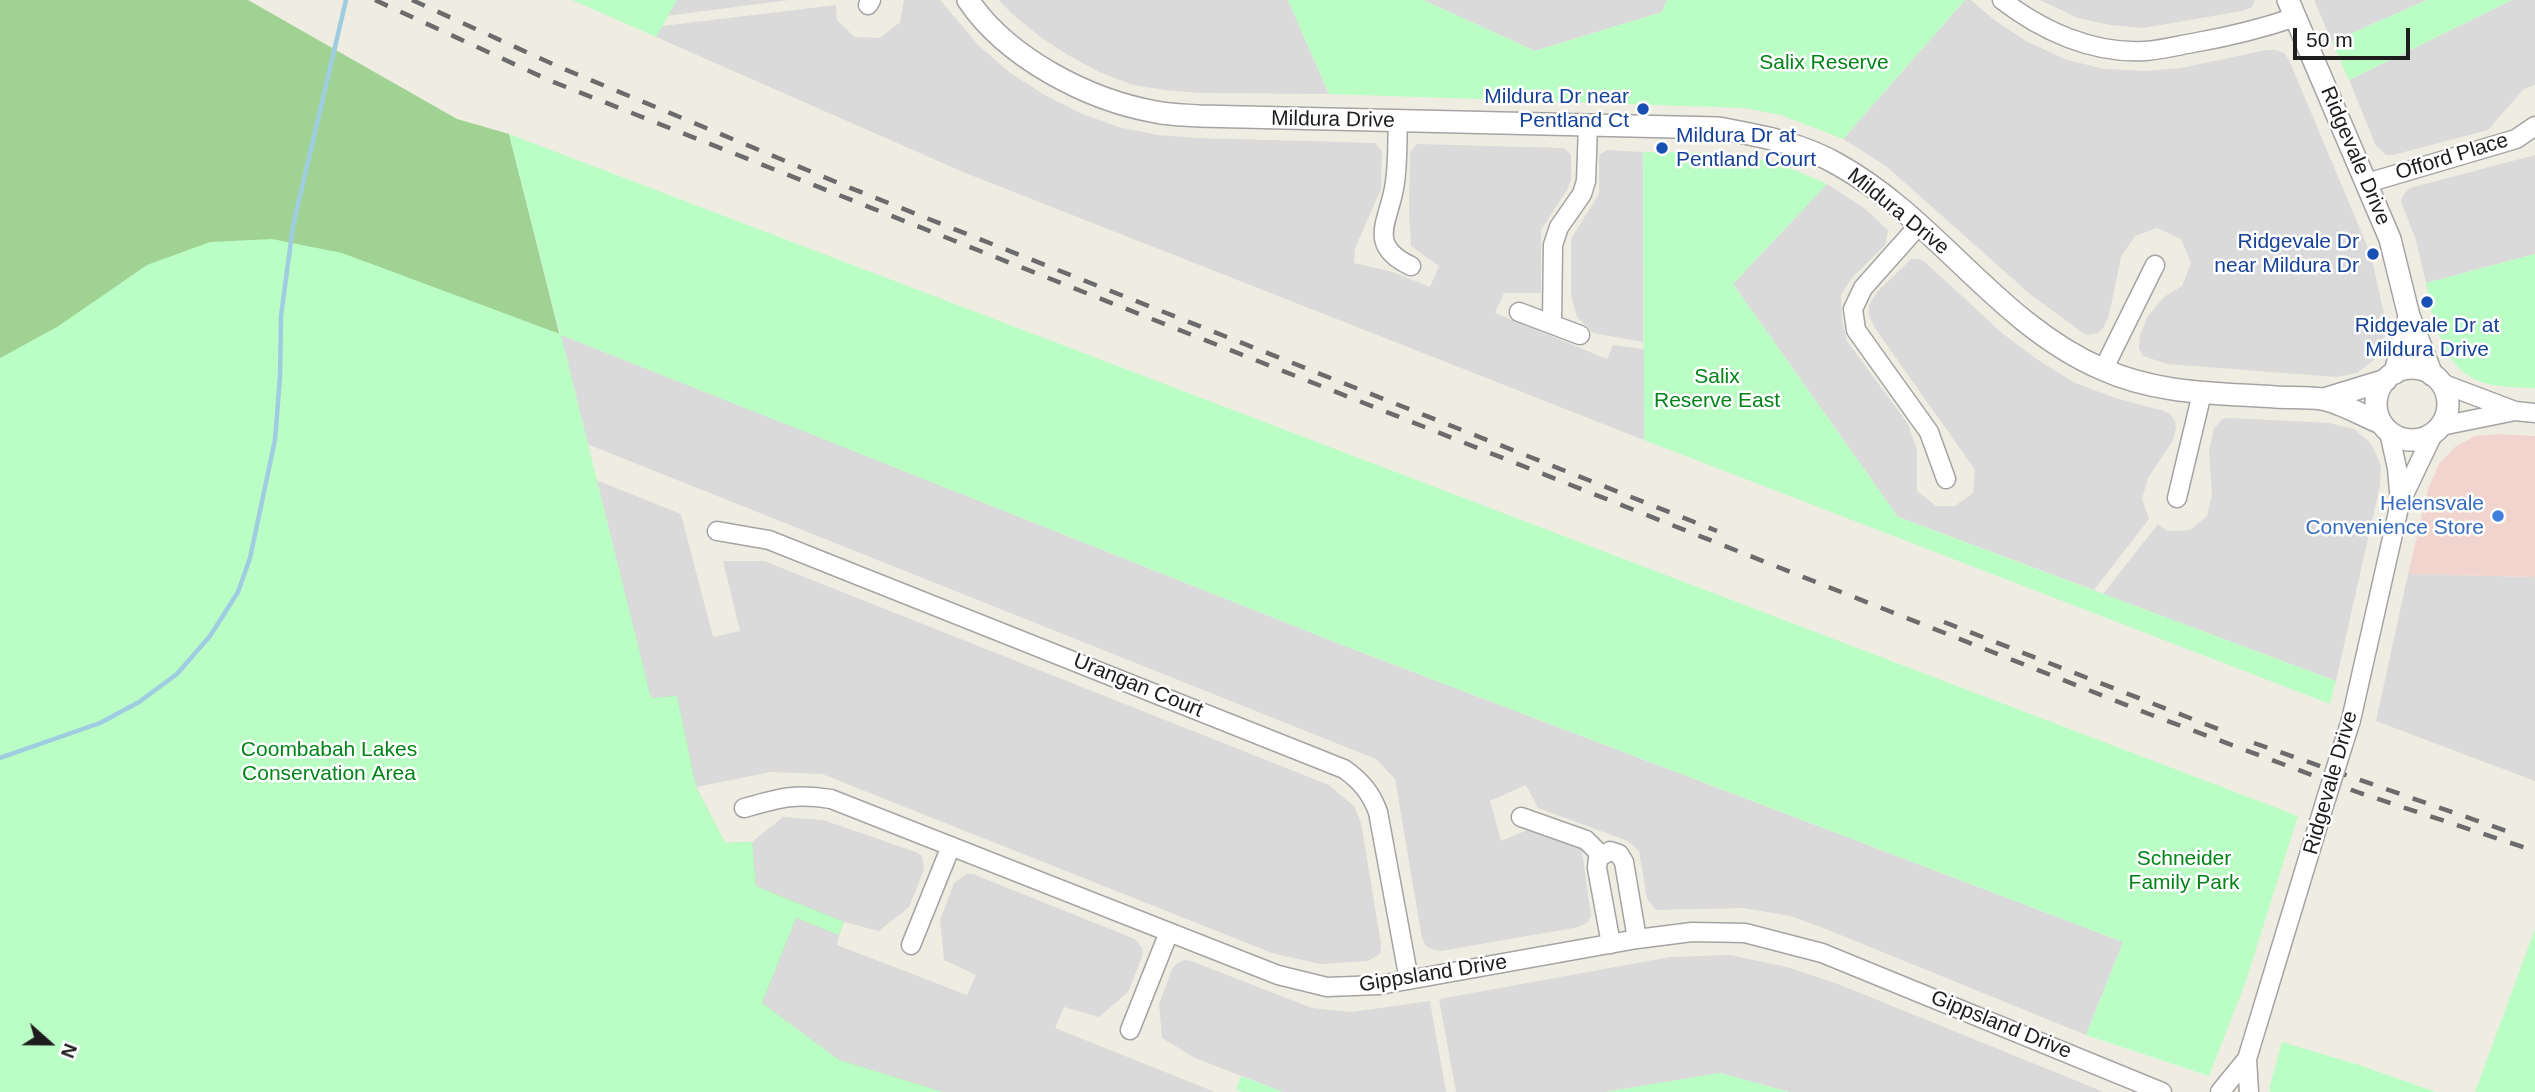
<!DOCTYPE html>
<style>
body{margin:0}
#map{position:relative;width:2535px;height:1092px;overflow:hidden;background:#efece2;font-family:Helvetica,sans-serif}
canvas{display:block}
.north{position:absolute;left:14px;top:1008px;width:70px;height:70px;-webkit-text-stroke:5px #fff;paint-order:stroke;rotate:111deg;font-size:19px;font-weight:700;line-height:28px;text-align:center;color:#1d1d1d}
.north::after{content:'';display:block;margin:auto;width:24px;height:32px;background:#1d1d1d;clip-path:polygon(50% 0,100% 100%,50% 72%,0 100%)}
.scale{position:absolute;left:2293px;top:28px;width:117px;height:32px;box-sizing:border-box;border:4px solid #1d1d1d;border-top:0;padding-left:9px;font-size:21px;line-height:24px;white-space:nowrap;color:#1d1d1d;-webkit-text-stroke:5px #fff;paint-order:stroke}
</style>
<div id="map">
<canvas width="2535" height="1092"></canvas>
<div class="north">N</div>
<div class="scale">50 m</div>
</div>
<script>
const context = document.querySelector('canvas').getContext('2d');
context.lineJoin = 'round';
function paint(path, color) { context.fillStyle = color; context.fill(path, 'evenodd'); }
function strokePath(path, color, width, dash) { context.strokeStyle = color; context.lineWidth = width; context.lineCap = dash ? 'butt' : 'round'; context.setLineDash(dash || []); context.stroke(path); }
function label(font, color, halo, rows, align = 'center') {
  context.font = font + ' Helvetica,sans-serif'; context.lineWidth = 5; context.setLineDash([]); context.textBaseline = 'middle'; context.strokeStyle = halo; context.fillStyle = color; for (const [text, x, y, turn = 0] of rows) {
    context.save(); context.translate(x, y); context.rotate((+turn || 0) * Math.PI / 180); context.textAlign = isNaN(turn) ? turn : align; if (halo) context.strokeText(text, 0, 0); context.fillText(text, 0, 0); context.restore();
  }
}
paint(new Path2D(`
 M677,0H789L666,16Z
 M904,0H940L979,46L1009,72L1043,94L1080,113L1118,127L1158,135L1197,138L1375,143L1382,151L1381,189L1355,248L1354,263L1393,272L1430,287L1439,266L1411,246L1409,213L1410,152L1417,144L1564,148L1571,155V180L1567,190L1541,230V293H1504L1495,313L1607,359L1613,345L1644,349V440L963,172L656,37L662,26L836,5L837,20L855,37L880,38L900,22Z
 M999,0H1288L1329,94L1200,93L1165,90L1133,85L1099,72L1068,55L1039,36L1011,13Z
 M1423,0H1667L1662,12L1535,51Z
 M1965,0H1971L1997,22L2028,42L2067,60L2105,69L2146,71L2181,68L2266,50H2276L2284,53L2289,60L2371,255L2386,323L2384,342L2374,360L2357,373L2336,377L2167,364L2143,356L2139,349L2140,335L2148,316L2164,297L2182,286L2191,263L2181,239L2157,228L2135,236L2121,257L2109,315L2104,327L2098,333L2089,335L2083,333L2031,295L1886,166L1843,139Z
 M2040,0H2255L2252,7L2242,11L2143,28L2110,25L2078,18Z
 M2314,0H2427L2332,42Z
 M2512,0H2535V85L2524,89L2488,130L2393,155H2386L2376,146L2349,80Z
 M1607,150L1643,152V342L1593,333L1577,317L1571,295V239L1599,194V155Z
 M2535,155V254L2426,283L2416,240L2403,207L2401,200L2405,193L2410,188Z
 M1827,184L1864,208L1888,230L1885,245L1851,279L1841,295L1842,320L1847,341L1908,424L1917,450V491L1936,506H1955L1973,493L1975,470L1875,328L1869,316V305L1877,292L1911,259H1919L1925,262L2002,333L2035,358L2073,382L2115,398L2164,411L2170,414L2175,421L2176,428L2173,440L2148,478L2142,499L2149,519L2094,590L1898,517L1733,284Z
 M560,334L1337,643L2123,942L2086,1035L1821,927L1790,916L1743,908L1656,910L1647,899L1639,851L1628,841L1538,808L1526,785L1490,801L1501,841L1530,829L1577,845L1582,851L1591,916L1588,922L1579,927L1441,951L1433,950L1426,946L1422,938L1395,779L1376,759L587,444Z
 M2229,418L2329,423L2354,429L2371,444L2381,465L2380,485L2336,681L2103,594L2158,524L2167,531L2190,530L2207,516L2212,495L2209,450L2214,428L2223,419Z
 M596,480L681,514L713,637L740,631L723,561H764L1329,785L1354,806L1361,823L1381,944L1380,954L1368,961L1320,964L1272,953L822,774L771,772L696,787L677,697L651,699Z
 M2408,574L2535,577V781L2376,721Z
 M783,817L823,820L916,852L922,856L924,870L909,907L879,931L844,922L755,886L752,842Z
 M966,874H973L1135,939L1143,949L1142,957L1128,992L1099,1017L1064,1007L1055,1028L1215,1092H943L839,1060L762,1003L796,918L839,935L837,945L967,995L976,975L944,960L940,920L954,883Z
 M1730,955L1787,967L1838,984L2104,1092H1789L1720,1073L1605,1092H1456L1439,999L1670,957Z
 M1184,960L1191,961L1312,1008L1351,1012L1430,1001L1446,1092H1283L1195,1058L1162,1038L1159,1004L1172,969L1176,964Z`), '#dbdada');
paint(new Path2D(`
 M2498,434L2535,436V577L2408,574L2428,489L2439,464L2455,447L2475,436Z`), '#f2d4cf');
paint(new Path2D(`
 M0,0H248L457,119L509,134L651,698L677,696L696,787L725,843L752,842L756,886L844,922L839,935L796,918L762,1003L839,1060L943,1092H0Z`), '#a0d393');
paint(new Path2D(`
 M572,0H677L656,37Z
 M1288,0H1423L1535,51L1662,12L1667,0H1965L1843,139L1781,115L1744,108L1329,94Z
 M2427,0H2512L2349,80L2332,42Z
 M509,134L2298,816L2245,984L2209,1076L2086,1035L2123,942L1337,643L561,335L651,698L677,696L696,787L725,843L752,842L756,886L844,922L839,935L796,918L762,1003L839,1060L943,1092H0V358L57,327L147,265L210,242L272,239L342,253L560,334Z
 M1643,152C1687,152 1734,150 1777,164C1794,169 1811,177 1827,184L1733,284L1898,517L2336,681L2330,704L1644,440Z
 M2535,254V388C2518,387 2498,388 2481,382C2441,367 2433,320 2426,283Z
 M2535,929V1092H2475Z
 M2282,1042L2359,1065L2436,1092H2271L2269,1089Z
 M1720,1073L1789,1092H1605Z
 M1241,1076L1283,1092H1242L1236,1089Z`), '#bafec5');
strokePath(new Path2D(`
 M0,758L100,723L139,702L177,674L210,636L238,592L250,558L275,440L280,377L281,316L293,226L346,0`), '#9ecce1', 4.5);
const minor = new Path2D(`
 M2002,0C2042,31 2093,54 2145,51C2162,50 2180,45 2198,42C2232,36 2263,28 2296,17
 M868,5L871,0
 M1398,121C1397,141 1398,162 1395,182C1391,219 1364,244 1411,266
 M2367,183L2516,139L2535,126
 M1919,225L1863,288L1853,309L1856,330L1929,432L1946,479
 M1519,312L1580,335
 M1552,324L1553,245L1559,227L1582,194L1586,181L1588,126
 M2103,370L2155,265
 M2441,383L2515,411L2535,413
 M2441,426L2515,411
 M2389,432L2397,468L2400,503
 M2177,498L2202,393
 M717,531L769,540L1344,769C1361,781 1371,793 1378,812L1409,980
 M2351,720L2400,503L2433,434
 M744,808C779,798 795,793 831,799L1278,975L1327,987L1380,985L1637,939L1692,932L1745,933L1822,953L2162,1092
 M1521,817L1586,840L1601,855
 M1611,944L1597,868L1598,858L1610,851L1619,854L1624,862L1637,939
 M911,945L951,846
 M1130,1030L1169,932
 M2247,1059L2249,1092
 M2220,1092L2247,1059L2326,799`);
const tertiary = new Path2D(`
 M968,0C1007,58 1088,100 1156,112C1170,115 1185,115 1199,116L1718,128C1761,136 1801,143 1839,165C1937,220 1998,324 2102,369C2157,394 2216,393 2275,397C2290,398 2307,397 2322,399C2342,403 2363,416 2381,423
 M2288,0L2390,239L2409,316L2432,375
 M2376 404a36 36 0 1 1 72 0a36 36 0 1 1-72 0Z
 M2395,373L2409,316
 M2324,399L2386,380`);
strokePath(minor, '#a4a4a4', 21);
strokePath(tertiary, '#a4a4a4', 24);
strokePath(minor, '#fff', 18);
strokePath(tertiary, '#fff', 21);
strokePath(new Path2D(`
 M375,0L551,81L2149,714L2360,793L2535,851
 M412,0L557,66L848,187L1717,531
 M1944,622L2218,729
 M2254,743L2515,834`), '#6b6b6b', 4.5, [14, 14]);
const minorBridge = new Path2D(`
 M2326,799L2351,720`);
strokePath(minorBridge, '#a4a4a4', 21, []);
strokePath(minorBridge, '#fff', 18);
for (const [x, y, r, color] of [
 [1643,109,7,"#1a4fb4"],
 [1662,148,7,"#1a4fb4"],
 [2373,254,7,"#1a4fb4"],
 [2427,302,7,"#1a4fb4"],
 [2498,516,7,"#3f7fe0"]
]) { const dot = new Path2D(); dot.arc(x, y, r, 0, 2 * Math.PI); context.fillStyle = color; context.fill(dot); strokePath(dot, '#fff', 2.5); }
label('21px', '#018518', '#fff', [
 ["Salix Reserve",1824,63],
 ["Salix",1717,377],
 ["Reserve East",1717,401],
 ["Coombabah Lakes",329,750],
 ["Conservation Area",329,774],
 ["Schneider",2184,859],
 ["Family Park",2184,883]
]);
label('21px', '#164399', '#fff', [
 ["Mildura Dr near",1629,97],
 ["Pentland Ct",1629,121],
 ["Mildura Dr at",1676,136,"left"],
 ["Pentland Court",1676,160,"left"],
 ["Ridgevale Dr",2359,242],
 ["near Mildura Dr",2359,266],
 ["Ridgevale Dr at",2427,326,"center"],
 ["Mildura Drive",2427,350,"center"]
], 'right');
label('21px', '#1d1d1d', '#fff', [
 ["Mildura Drive",1333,120,1],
 ["Ridgevale Drive",2355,156,67],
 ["Offord Place",2452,157,-17],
 ["Mildura Drive",1898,212,39],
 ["Urangan Court",1138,686,22],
 ["Ridgevale Drive",2331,783,-74],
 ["Gippsland Drive",1433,974,-9],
 ["Gippsland Drive",2001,1025,22]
]);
label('21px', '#366cbe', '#fff', [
 ["Helensvale",2484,504],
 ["Convenience Store",2484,528]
], 'right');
</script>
